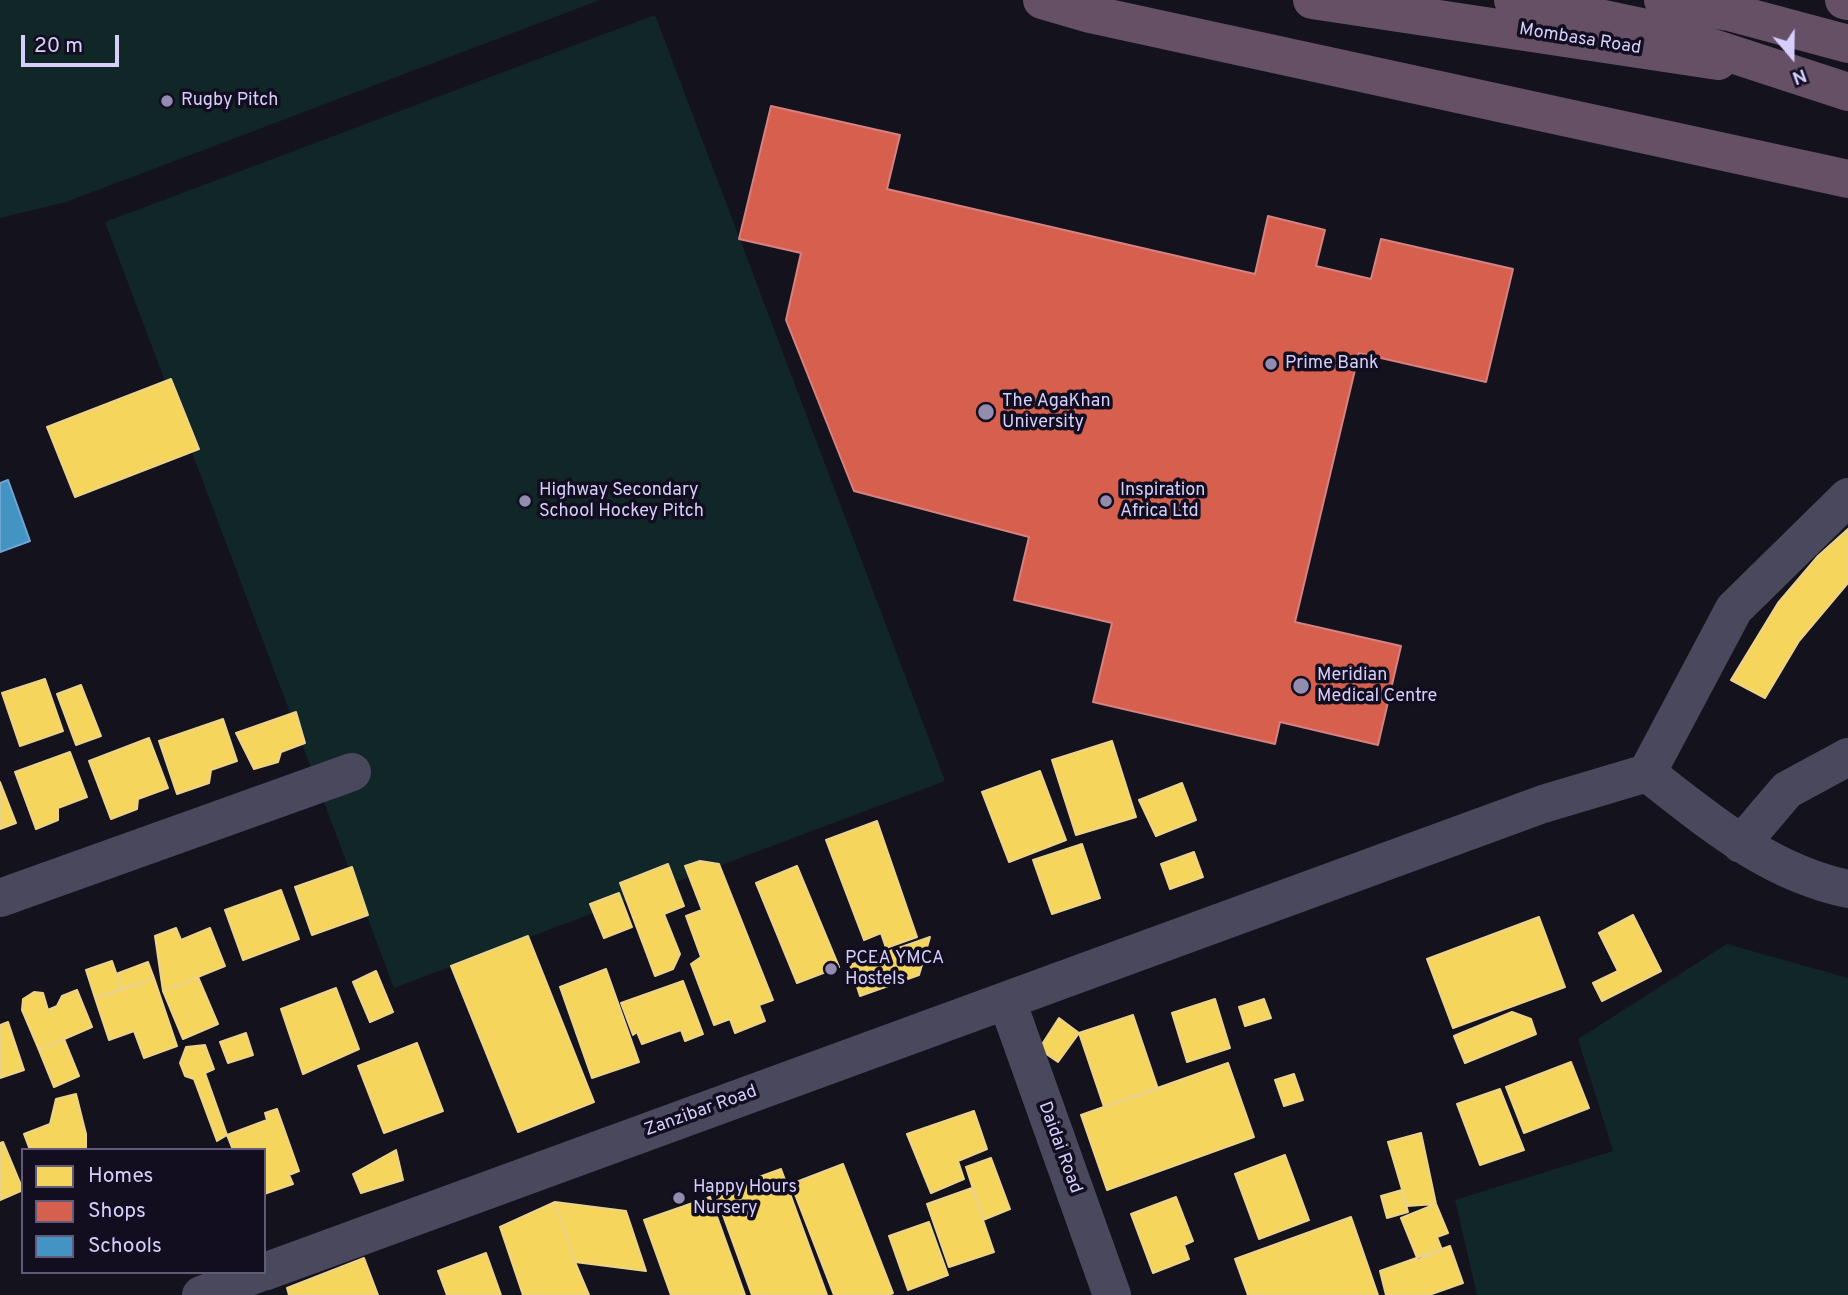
<!DOCTYPE html>
<style>
body{margin:0}
#map{position:relative;width:1848px;height:1295px;overflow:hidden;background:#14121c;font-family:Overpass,sans-serif}
canvas{display:block}
.legend{position:absolute;left:21px;top:1148px;width:245px;height:126px;box-sizing:border-box;background:#120e20;border:2px solid #605b78;margin:0;padding:9px 12px;list-style:none;font-size:21px;color:#d6cffc}
.legend li{display:flex;align-items:center;gap:14px;height:35px}
.legend b{width:35px;border:2px solid #605b78}
.north{position:absolute;left:1757px;top:21px;width:70px;height:70px;-webkit-text-stroke:5px #120e20;paint-order:stroke;rotate:160deg;font-size:19px;font-weight:700;line-height:28px;text-align:center;color:#d6cffc}
.north::after{content:'';display:block;margin:auto;width:24px;height:32px;background:#d6cffc;clip-path:polygon(50% 0,100% 100%,50% 72%,0 100%)}
.scale{position:absolute;left:21px;top:35px;width:98px;height:32px;box-sizing:border-box;border:4px solid #d6cffc;border-top:0;padding-left:9px;font-size:21px;line-height:24px;white-space:nowrap;color:#d6cffc;-webkit-text-stroke:5px #120e20;paint-order:stroke}
</style>
<div id="map">
<canvas width="1848" height="1295"></canvas>
<ul class="legend">
<li><b style="height:19px;background:#f6d55c"></b>Homes</li>
<li><b style="height:19px;background:#d6604d"></b>Shops</li>
<li><b style="height:19px;background:#4393c3"></b>Schools</li>
</ul>
<div class="north">N</div>
<div class="scale">20 m</div>
</div>
<script>
const context = document.querySelector('canvas').getContext('2d');
context.lineJoin = 'round';
function paint(path, color) { context.fillStyle = color; context.fill(path, 'evenodd'); }
function strokePath(path, color, width, dash) { context.strokeStyle = color; context.lineWidth = width; context.lineCap = dash ? 'butt' : 'round'; context.setLineDash(dash || []); context.stroke(path); }
function label(font, color, halo, rows, align = 'center') {
  context.font = font + ' Overpass,sans-serif'; context.lineWidth = 7; context.setLineDash([]); context.textBaseline = 'middle'; context.strokeStyle = halo; context.fillStyle = color; for (const [text, x, y, turn = 0] of rows) {
    context.save(); context.translate(x, y); context.rotate((+turn || 0) * Math.PI / 180); context.textAlign = isNaN(turn) ? turn : align; if (halo) context.strokeText(text, 0, 0); context.fillText(text, 0, 0); context.restore();
  }
}
paint(new Path2D(`
 M0,0H600L66,202L0,218Z
 M655,15L945,781L394,988L105,222Z
 M1727,944L1848,978V1295H1477L1455,1200L1613,1151L1578,1039Z`), '#112627');
const homes = new Path2D(`
 M171,379L199,449L75,497L47,427Z
 M1848,529V583L1799,641L1765,698L1731,680L1778,603L1818,556Z
 M45,679L63,731L20,746L2,693Z
 M81,685L101,736L76,745L57,694Z
 M296,712L305,743L281,752L278,762L254,769L236,733Z
 M223,719L237,761L211,770L209,783L177,794L159,741Z
 M149,738L168,788L138,799L137,809L111,819L89,761Z
 M1112,741L1136,817L1076,835L1052,760Z
 M70,752L87,797L58,808V820L36,829L15,772Z
 M1040,771L1066,840L1009,862L982,792Z
 M0,782L16,823L0,829Z
 M1182,783L1196,820L1156,836L1139,800Z
 M877,821L917,937L886,948L881,933L864,940L826,840Z
 M1082,844L1100,898L1052,914L1033,860Z
 M1194,852L1203,877L1170,889L1161,864Z
 M700,861L719,864L773,1000L759,1005L765,1021L735,1033L730,1019L714,1025L691,964L701,957L686,916L702,910L685,866Z
 M668,864L684,906L664,914L680,954L673,969L655,976L620,883Z
 M797,866L839,967L797,983L756,883Z
 M352,867L368,915L312,935L295,887Z
 M281,890L299,939L243,960L225,910Z
 M619,893L632,927L604,938L590,904Z
 M1633,915L1661,971L1602,1001L1593,983L1618,971L1599,933Z
 M1539,917L1565,987L1453,1028L1427,959Z
 M176,928L181,940L210,928L225,966L163,991L155,936Z
 M528,936L594,1102L518,1132L451,966Z
 M930,937L919,975L860,996L850,965Z
 M112,961L122,990L95,998L86,970Z
 M148,962L154,978L122,990L116,974Z
 M606,969L639,1062L592,1078L560,987Z
 M376,971L393,1012L370,1022L353,982Z
 M198,977L218,1024L183,1039L163,991Z
 M154,978L177,1046L144,1058L134,1031L109,1040L95,998Z
 M683,981L703,1034L685,1041L681,1030L642,1044L637,1032L633,1035L621,1003Z
 M336,988L359,1049L303,1074L281,1009Z
 M77,990L92,1027L39,1050L22,1010L23,999L34,992L43,993L48,1010L57,1006L62,996Z
 M1215,999L1230,1048L1187,1062L1172,1013Z
 M1264,999L1271,1018L1245,1026L1239,1007Z
 M1512,1012L1531,1019L1536,1034L1465,1063L1454,1036Z
 M1133,1015L1158,1089L1104,1107L1079,1033Z
 M1059,1018L1079,1033L1058,1062L1039,1049Z
 M8,1022L24,1070L0,1078V1025Z
 M246,1033L253,1055L228,1063L220,1042Z
 M64,1039L79,1076L54,1087L39,1050Z
 M417,1043L443,1111L384,1133L358,1066Z
 M205,1045L214,1069L205,1073L227,1135L217,1141L194,1079L185,1076L180,1063L186,1047Z
 M1571,1062L1589,1108L1524,1133L1506,1087Z
 M1228,1063L1254,1137L1107,1190L1081,1115Z
 M1294,1074L1303,1100L1284,1106L1275,1080Z
 M1500,1089L1524,1150L1480,1165L1457,1104Z
 M76,1094L86,1134V1150H30L24,1134L50,1124L56,1099Z
 M277,1109L299,1171L289,1175L293,1184L264,1194V1150H233L227,1135L267,1120L265,1113Z
 M974,1111L987,1149L958,1161L964,1179L931,1193L907,1134Z
 M1421,1133L1436,1204L1407,1206L1388,1142Z
 M3,1142L23,1190L0,1200V1143Z
 M396,1150L403,1180L361,1193L353,1174Z
 M1285,1155L1309,1220L1259,1239L1235,1174Z
 M991,1158L1010,1209L983,1220L966,1167Z
 M843,1164L893,1293L889,1295H834L791,1184Z
 M781,1169L827,1295H752L715,1193Z
 M972,1188L994,1252L949,1267L927,1204Z
 M1402,1190L1408,1212L1387,1218L1381,1196Z
 M710,1197L745,1295H671L644,1220Z
 M1176,1197L1193,1241L1184,1245L1189,1259L1153,1273L1131,1214Z
 M555,1202L575,1262L589,1295H523L500,1227Z
 M555,1202L626,1211L646,1271L575,1262Z
 M1436,1204L1448,1233L1437,1237L1442,1250L1418,1260L1401,1218Z
 M1351,1217L1378,1295H1248L1235,1259Z
 M929,1222L948,1275L908,1290L889,1236Z
 M1450,1246L1463,1283L1429,1295H1386L1380,1271Z
 M486,1253L501,1295H447L438,1271Z
 M364,1258L378,1295H289L287,1288Z`);
paint(homes, '#f6d55c');
strokePath(homes, '#ecd38c', 2);
const shops = new Path2D(`
 M771,106L900,135L887,189L1255,274L1268,216L1325,230L1316,266L1371,279L1381,239L1513,269L1486,382L1359,353L1295,622L1401,646L1378,745L1280,722L1275,744L1093,702L1112,623L1014,600L1029,537L854,491L786,320L801,253L739,239Z`);
paint(shops, '#d6604d');
strokePath(shops, '#d68182', 2);
const schools = new Path2D(`
 M8,480L30,541L0,552V483Z`);
paint(schools, '#4393c3');
strokePath(schools, '#6fa5d4', 2);
strokePath(new Path2D(`
 M1848,497L1734,609L1647,773C1710,822 1768,872 1848,889
 M1741,844L1787,790L1848,757
 M0,898L352,772
 M1007,1001L1112,1295
 M264,1272L1543,804L1647,773
 M201,1295L262,1272`), '#4a485c', 38);
strokePath(new Path2D(`
 M1042,0L1090,14L1848,179
 M1312,0L1718,61
 M1663,0L1729,12L1848,44
 M1844,0L1848,1`), '#655066', 38);
strokePath(new Path2D(`
 M1513,0L1661,31L1848,92`), '#655066', 38);
for (const [x, y, r, color] of [
 [167,101,7,"#928dae"],
 [1271,364,7,"#928dae"],
 [986,412,9,"#928dae"],
 [525,501,7,"#928dae"],
 [1106,501,7,"#928dae"],
 [1301,686,9,"#928dae"],
 [831,969,7,"#928dae"],
 [679,1198,7,"#928dae"]
]) { const dot = new Path2D(); dot.arc(x, y, r, 0, 2 * Math.PI); context.fillStyle = color; context.fill(dot); strokePath(dot, '#120e20', 2.5); }
label('18px', '#d6cffc', '#120e20', [
 ["Mombasa Road",1580,40,9],
 ["Zanzibar Road",701,1112,-20],
 ["Daidai Road",1059,1148,70]
]);
label('18px', '#d6cffc', '#120e20', [
 ["Rugby Pitch",181,101],
 ["Prime Bank",1285,364],
 ["The AgaKhan",1002,402],
 ["University",1002,423],
 ["Highway Secondary",539,491],
 ["School Hockey Pitch",539,512],
 ["Inspiration",1120,491],
 ["Africa Ltd",1120,512],
 ["Meridian",1317,676],
 ["Medical Centre",1317,697],
 ["PCEA YMCA",845,959],
 ["Hostels",845,980],
 ["Happy Hours",693,1188],
 ["Nursery",693,1209]
], 'left');
</script>
